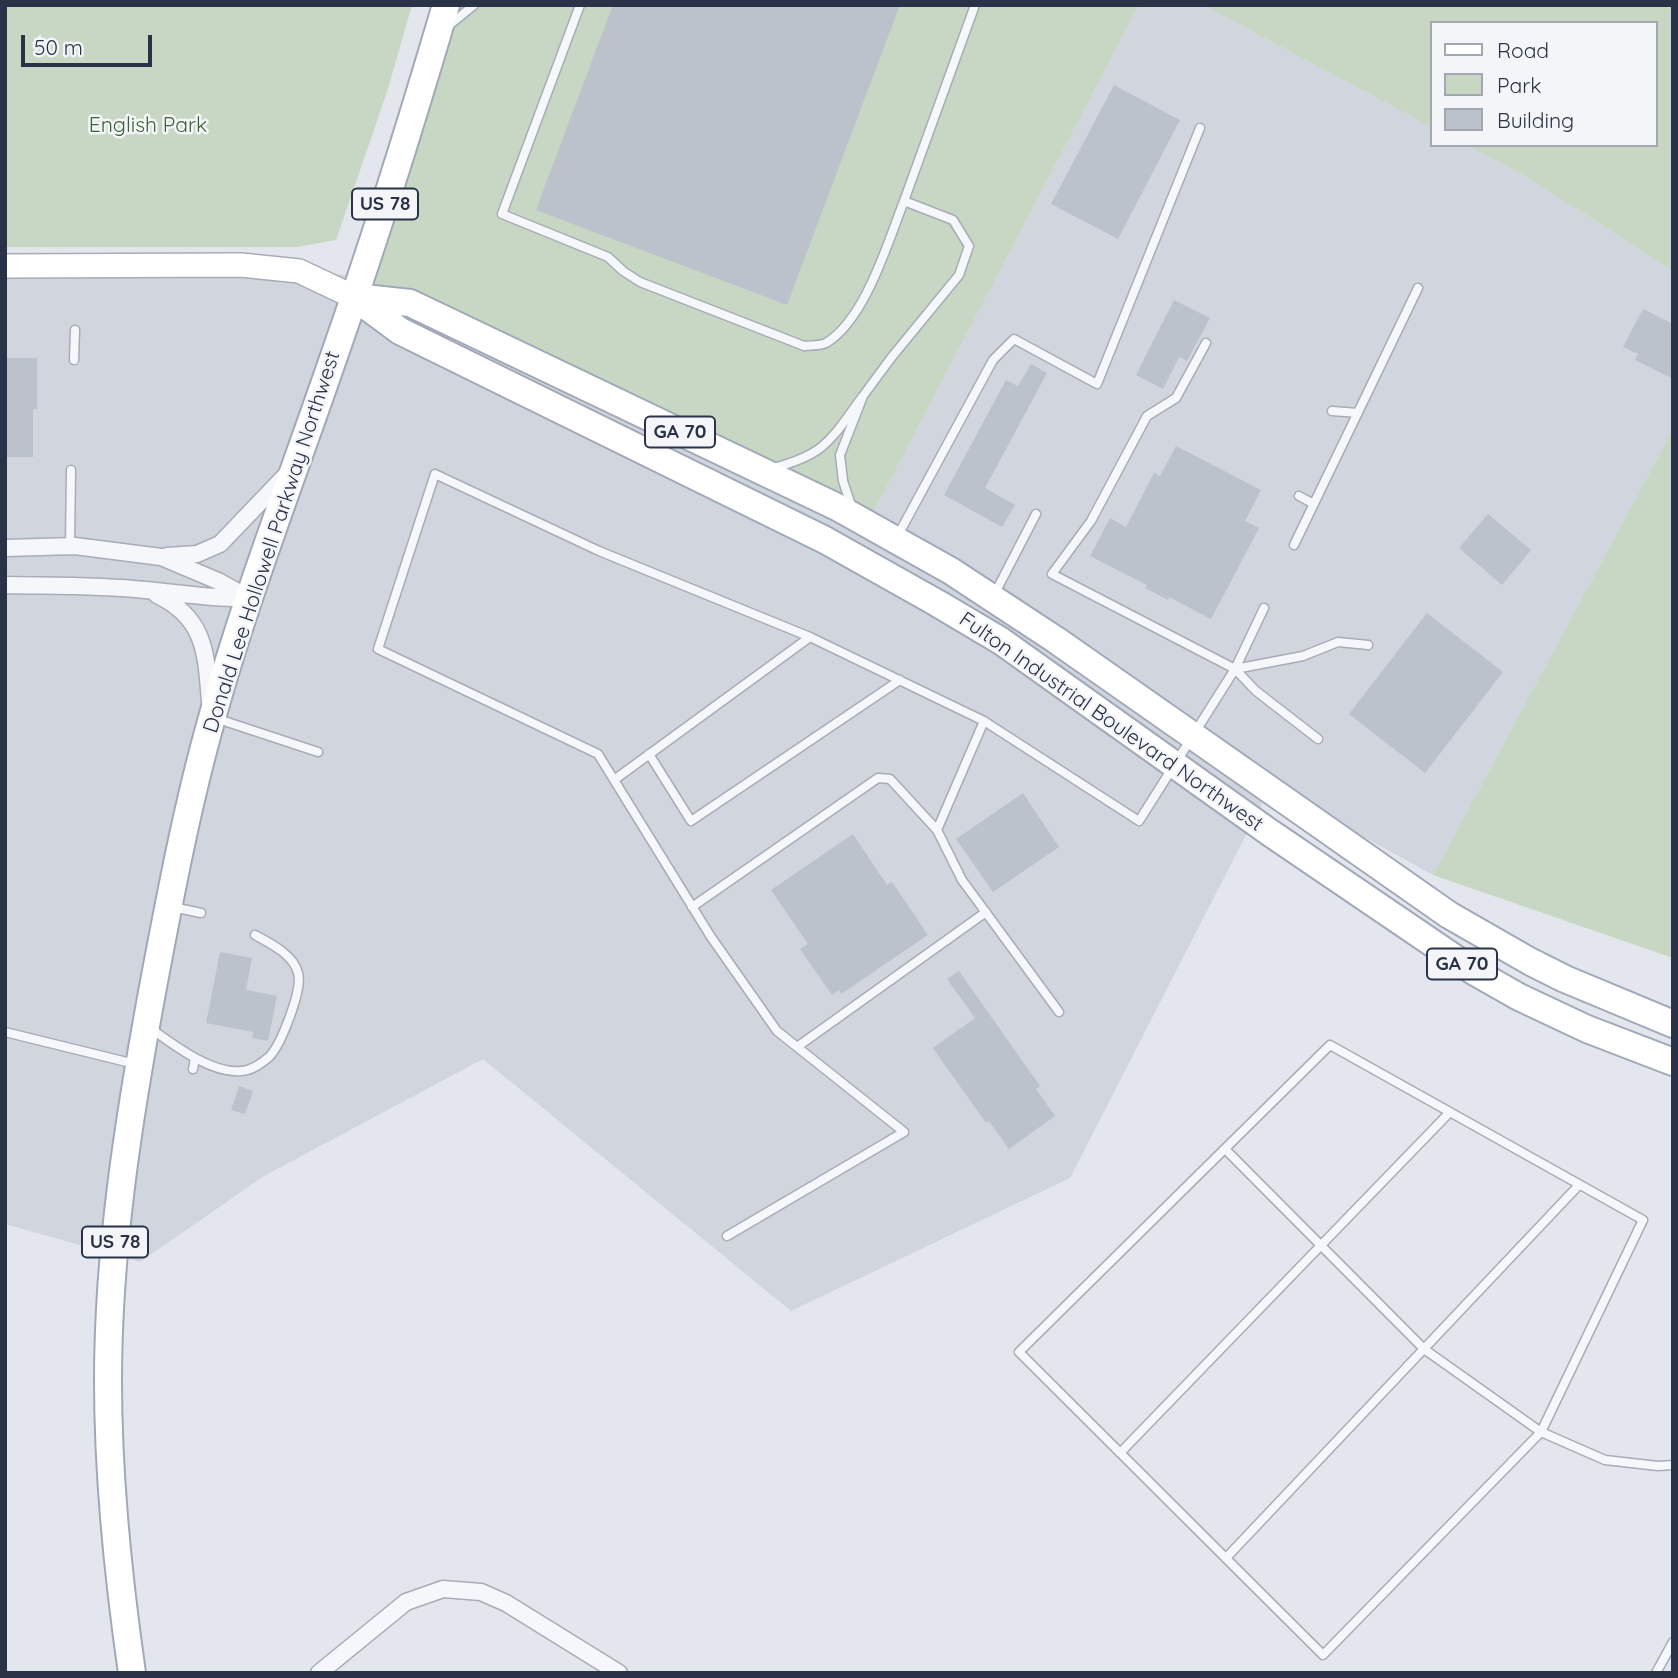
<!DOCTYPE html>
<style>
body{margin:0}
#map{position:relative;width:1678px;height:1678px;overflow:hidden;background:#e3e6ec;font-family:Quicksand,sans-serif}
canvas{display:block}
.frame{position:absolute;inset:0;border:7px solid #293246;pointer-events:none}
.legend{position:absolute;left:1430px;top:21px;width:228px;height:126px;box-sizing:border-box;background:#f3f5f9;border:2px solid #a2a7b1;margin:0;padding:9px 12px;list-style:none;font-size:21px;color:#293246}
.legend li{display:flex;align-items:center;gap:14px;height:35px}
.legend b{width:35px;border:2px solid #a2a7b1}
.scale{position:absolute;left:21px;top:35px;width:131px;height:32px;box-sizing:border-box;border:4px solid #293246;border-top:0;padding-left:9px;font-size:21px;line-height:24px;white-space:nowrap;color:#293246;-webkit-text-stroke:5px #f3f5f9;paint-order:stroke}
</style>
<div id="map">
<canvas width="1678" height="1678"></canvas>
<div class="frame"></div>
<ul class="legend">
<li><b style="height:9px;background:#fff"></b>Road</li>
<li><b style="height:19px;background:#c7d7c3"></b>Park</li>
<li><b style="height:19px;background:#bcc2cc"></b>Building</li>
</ul>
<div class="scale">50 m</div>
</div>
<script>
const context = document.querySelector('canvas').getContext('2d');
context.lineJoin = 'round';
function paint(path, color) { context.fillStyle = color; context.fill(path, 'evenodd'); }
function strokePath(path, color, width, dash) { context.strokeStyle = color; context.lineWidth = width; context.lineCap = dash ? 'butt' : 'round'; context.setLineDash(dash || []); context.stroke(path); }
function label(font, color, halo, rows, align = 'center') {
  context.font = font + ' Quicksand,sans-serif'; context.lineWidth = 5; context.setLineDash([]); context.textBaseline = 'middle'; context.strokeStyle = halo; context.fillStyle = color; for (const [text, x, y, turn = 0] of rows) {
    context.save(); context.translate(x, y); context.rotate((+turn || 0) * Math.PI / 180); context.textAlign = isNaN(turn) ? turn : align; if (halo) context.strokeText(text, 0, 0); context.fillText(text, 0, 0); context.restore();
  }
}
paint(new Path2D(`
 M1139,5H1203L1431,127V145H1466L1525,176L1673,271V429L1433,875L1271,786L1070,1178L791,1311L483,1059L264,1176L140,1262L5,1224V269L143,268L359,275L862,534Z`), '#d1d5de');
paint(new Path2D(`
 M5,5H412L387,92L336,240L297,247H5Z
 M437,5H1139L862,534L359,275Z
 M1203,5H1673V271L1525,176L1466,145H1655V23H1431V127Z
 M1673,429V958L1433,875Z`), '#c7d7c3');
paint(new Path2D(`
 M613,5H900L787,305L536,210Z
 M1114,85L1180,120L1118,239L1051,204Z
 M1174,300L1210,318L1187,361L1179,357L1163,389L1136,375Z
 M1643,309L1673,324V379L1635,360L1638,354L1623,347Z
 M5,358H37V409H33V457H5Z
 M1031,364L1047,373L985,488L1015,505L1002,527L944,495L1006,380L1018,386Z
 M1176,446L1261,490L1245,521L1259,528L1211,619L1169,597L1168,600L1145,588L1147,585L1090,556L1110,518L1126,527L1154,473L1160,476Z
 M1488,514L1531,550L1502,585L1459,548Z
 M1427,613L1503,672L1425,773L1349,714Z
 M1023,793L1059,847L993,892L956,839Z
 M853,834L887,885L892,882L928,935L841,994L839,990L832,995L800,949L808,944L771,890Z
 M220,952L252,958L246,990L277,996L268,1041L252,1038L253,1032L206,1023Z
 M959,971L1040,1086L1036,1089L1055,1116L1009,1149L989,1121L986,1123L933,1048L975,1018L947,979Z
 M239,1086L253,1091L245,1114L231,1110Z`), '#bcc2cc');
const service = new Path2D(`
 M580,5L502,214L608,257L623,271L640,282L804,346C811,345 820,346 826,343C865,320 888,242 904,201L953,220L969,246L959,275L891,358L863,396
 M447,27L474,5
 M904,201L975,5
 M1206,343L1176,398L1147,416L1091,521L1052,574L1235,669L1303,656L1338,642L1368,645
 M74,360L75,330
 M1332,411L1358,413
 M773,468C827,454 831,439 863,396L840,455L843,481L852,508
 M1299,496L1314,504
 M897,537L993,360L1014,339L1097,384L1200,128
 M1294,545L1418,288
 M70,546L71,470
 M994,595L1036,514
 M1235,669L1264,608
 M215,718L318,752
 M984,721L937,830L962,880L1059,1012
 M649,754L691,821L900,680
 M614,780L810,637
 M173,907L201,913
 M692,907L878,778L890,779L937,830
 M150,1028C173,1044 211,1074 241,1071C250,1071 262,1063 269,1057C281,1045 303,989 298,973C294,955 270,943 255,935
 M5,1032L135,1064
 M1330,1045L1643,1220L1541,1432L1323,1655L1019,1352Z
 M797,1047L986,912
 M193,1069L195,1058
 M1225,1149L1424,1349L1541,1432L1605,1460L1658,1466L1673,1465
 M727,1236L904,1132L777,1031L711,937L598,754L378,649L435,474L599,551L810,637L984,721L1139,821L1235,669L1256,691L1318,739
 M1120,1453L1450,1112
 M1226,1558L1579,1185
 M1656,1673L1673,1642`);
const minor = new Path2D(`
 M5,548L75,546L161,557L218,581L249,598
 M167,556L197,554L220,544L287,474
 M5,585C52,586 99,585 145,590C179,593 212,599 246,598
 M157,595C206,618 206,654 210,702
 M319,1673L406,1602L443,1589L481,1592L506,1603L619,1673`);
const secondary = new Path2D(`
 M5,266L241,265L299,271L354,297`);
const primary = new Path2D(`
 M354,297L400,331L825,540L937,603L1001,641L1269,832L1475,972L1519,997L1587,1029L1673,1062
 M355,297L410,303L837,507L951,571L1056,640L1449,915L1531,962L1565,979L1673,1024
 M132,1673C118,1576 108,1479 108,1381C108,1248 129,1117 153,987C170,897 187,806 212,718C246,596 292,478 333,359C374,242 411,124 446,5`);
strokePath(service, '#a7acb7', 11);
strokePath(minor, '#a7acb7', 19);
strokePath(secondary, '#a7acb7', 26);
strokePath(primary, '#a1a9b9', 30);
strokePath(service, '#f6f7fa', 8);
strokePath(minor, '#f6f7fa', 16);
strokePath(secondary, '#fff', 23);
strokePath(primary, '#fff', 26);
for (const [x, y, w] of [
 [385,204,66],
 [680,432,70],
 [1462,964,70],
 [115,1242,66]
]) { const box = new Path2D(); box.roundRect(x - w / 2, y - 15.5, w, 31, 5); context.fillStyle = '#f3f5f9'; context.fill(box); strokePath(box, '#293246', 2); }
label('bold 19px', '#293246', null, [
 ["US 78",385,204],
 ["GA 70",680,432],
 ["GA 70",1462,964],
 ["US 78",115,1242]
]);
label('21px', '#3b6335', '#f3f5f9', [
 ["English Park",148,126]
]);
label('21px', '#293246', '#f3f5f9', [
 ["Donald Lee Hollowell Parkway Northwest",272,542,-72],
 ["Fulton Industrial Boulevard Northwest",1111,722,35]
]);
</script>
